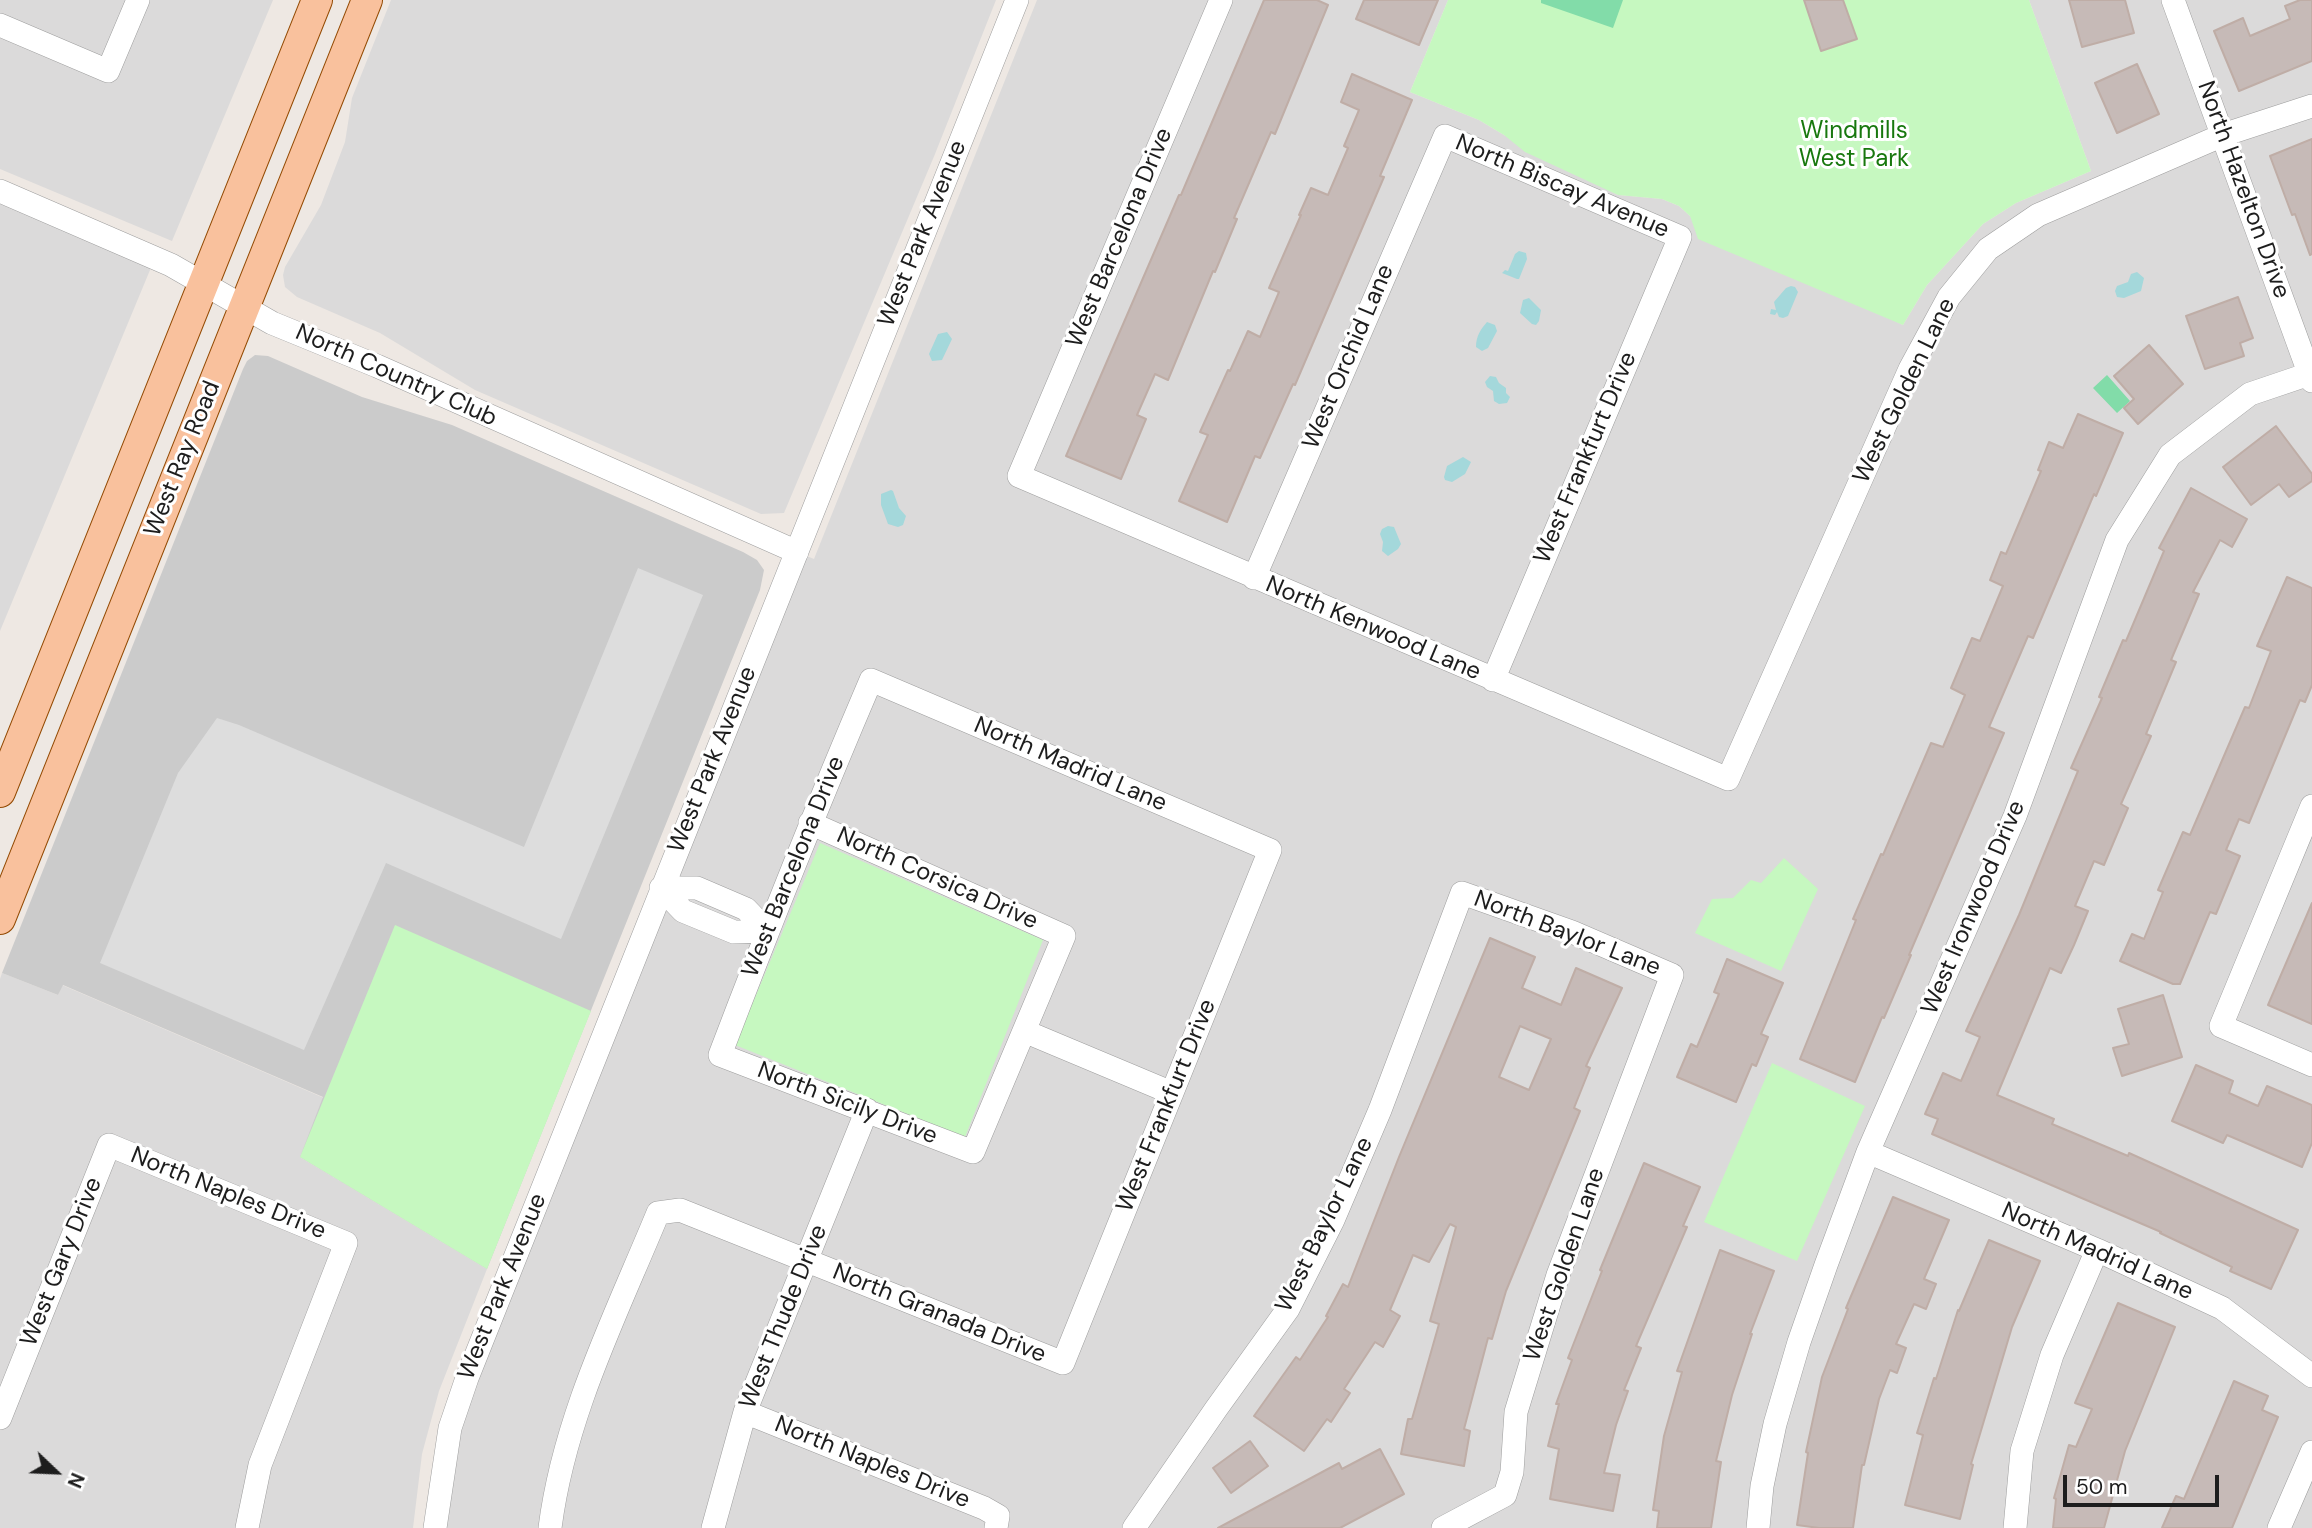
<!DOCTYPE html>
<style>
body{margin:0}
#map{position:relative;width:2312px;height:1528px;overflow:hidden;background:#eee8e3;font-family:"DM Sans",sans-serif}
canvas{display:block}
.north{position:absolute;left:21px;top:1437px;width:70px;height:70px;-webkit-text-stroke:5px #fff;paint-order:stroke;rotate:113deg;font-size:19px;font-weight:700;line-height:28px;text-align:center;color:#1d1d1d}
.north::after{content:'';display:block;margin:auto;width:24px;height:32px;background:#1d1d1d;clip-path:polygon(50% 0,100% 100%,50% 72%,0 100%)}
.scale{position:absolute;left:2063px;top:1475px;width:156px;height:32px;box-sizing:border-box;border:4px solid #1d1d1d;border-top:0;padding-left:9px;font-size:21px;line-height:24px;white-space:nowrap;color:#1d1d1d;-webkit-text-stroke:5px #fff;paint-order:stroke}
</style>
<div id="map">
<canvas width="2312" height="1528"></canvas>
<div class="north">N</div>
<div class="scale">50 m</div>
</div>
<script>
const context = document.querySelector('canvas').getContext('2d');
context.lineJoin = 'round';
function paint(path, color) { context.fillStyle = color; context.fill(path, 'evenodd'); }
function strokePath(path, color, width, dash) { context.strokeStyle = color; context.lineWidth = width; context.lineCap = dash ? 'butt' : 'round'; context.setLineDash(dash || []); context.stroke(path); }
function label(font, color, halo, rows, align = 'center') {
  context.font = font + ' "DM Sans",sans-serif'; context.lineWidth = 6; context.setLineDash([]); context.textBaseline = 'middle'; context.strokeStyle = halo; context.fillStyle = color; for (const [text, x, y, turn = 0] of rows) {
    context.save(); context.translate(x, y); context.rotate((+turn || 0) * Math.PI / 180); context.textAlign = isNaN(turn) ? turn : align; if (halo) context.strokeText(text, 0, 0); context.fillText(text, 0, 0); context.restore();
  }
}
paint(new Path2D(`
 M0,0H273L172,241L0,169Z
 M391,0H996L935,154L784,513L761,514L475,390L380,333L297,297L285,287L283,275L285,267L321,205L345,142L352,98Z
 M1037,0H1448L1410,92L1479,120L1504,135L1618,195L1662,199L1679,206L1690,216L1903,325L1927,285L1983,224L2016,203L2091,171L2029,0H2312V1528H435L442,1472L797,552L814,559Z
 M0,192L155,258L0,631Z
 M2,973L58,995L62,985L324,1098L300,1157L487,1269L439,1391L422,1454L413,1528H0V979Z`), '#dbdada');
paint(new Path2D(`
 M255,355L268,356L362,397L452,425L743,552L757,560L764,570L760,590L487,1269L300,1157L323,1097L63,985L58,995L2,973L243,369L247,361Z`), '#cbcbcb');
paint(new Path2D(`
 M1448,0H2029L2091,171L2016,203L1983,224L1927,285L1903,325L1698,239L1690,216L1679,206L1662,199L1618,195L1525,152L1504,135L1479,120L1410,92Z
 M820,843L1043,940L965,1137L735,1045Z
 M1784,858L1818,889L1781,971L1695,933L1712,899L1733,898L1751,880L1761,883Z
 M395,925L591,1011L487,1269L300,1157Z
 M1772,1063L1865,1106L1797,1261L1704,1222Z`), '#c6f8c0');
paint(new Path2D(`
 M1541,0H1623L1613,28L1541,3Z
 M2107,375L2130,401L2117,413L2093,388Z`), '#82dca9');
paint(new Path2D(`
 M638,568L703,595L561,939L386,863L304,1050L100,963L178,773L217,718L239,725L524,847Z`), '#ddd');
paint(new Path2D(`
 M1519,251L1526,253L1527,259L1519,279H1517L1502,273L1505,270L1508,271L1515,254Z
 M2137,272L2144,278L2141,291L2124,298L2117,297L2115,291L2117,286L2128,282L2131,274Z
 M1791,286L1795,287L1798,292L1788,316L1783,318L1779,317L1777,312L1775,315L1770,314L1771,309L1776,310L1774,302L1786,288Z
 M1529,298L1541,310L1539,321L1536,325L1532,324L1520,313L1523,300Z
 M1487,322L1495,325L1497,331L1488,348L1482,351L1476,347C1476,336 1481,329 1487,322Z
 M947,332L952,339L942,360L932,361L929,354L938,334Z
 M1490,376L1496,377L1499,383L1506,388V393L1510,397L1507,403L1499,404L1494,401L1493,391L1487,387L1485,382Z
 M1463,457L1471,462L1465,474L1452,482L1445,480L1444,477L1447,466Z
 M891,490L893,491L899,508L906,516L903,525L898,527L888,524L881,505V494Z
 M1388,526L1394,527L1401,544L1398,549L1388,556L1382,551L1383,542L1380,534L1382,529Z`), '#a4d8db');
const building = new Path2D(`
 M1264,0H1317L1328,5L1275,134L1271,132L1234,218L1237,219L1215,272L1213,271L1168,380L1155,374L1137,415L1146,419L1121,479L1066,456L1179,195H1181Z
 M1364,0H1438L1419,45L1356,19Z
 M1804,0H1843L1857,39L1821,51Z
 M2069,0H2125L2134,33L2082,47Z
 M2300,0H2312V61L2239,91L2214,31L2243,18L2250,36L2290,19L2285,6Z
 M2137,64L2159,114L2117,133L2095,83Z
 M1352,74L1412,100L1380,176L1384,177L1295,385L1293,384L1260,458L1255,456L1227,522L1179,501L1208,435L1200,432L1228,370L1230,371L1248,331L1260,337L1279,292L1269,288L1301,215H1299L1311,188L1328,195L1348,148L1344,146L1359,110L1341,102Z
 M2312,139V254L2310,255L2295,214L2292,215L2270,156Z
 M2238,297L2253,338L2240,343L2244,356L2205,369L2186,316Z
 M2149,345L2183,384L2138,424L2124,408L2134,399L2114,376Z
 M2078,414L2123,433L2096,496L2094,494L2033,638L2028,636L1989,727L2004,733L1909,955H1911L1884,1018L1882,1017L1855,1082L1800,1059L1856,920L1853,919L1881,854L1883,855L1931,743L1943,747L1965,695L1951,688L1972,638L1980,641L2003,586L1990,580L2001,552L2006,554L2041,471L2038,470L2049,442L2063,448Z
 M2276,426L2312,474V481L2289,497L2279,484L2251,505L2223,467Z
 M2191,488L2247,519L2232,547L2220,540L2193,592L2199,594L2171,660L2176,662L2146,734L2151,736L2121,804L2128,808L2104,865L2094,861L2075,906L2088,911L2074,945L2061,973L2050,968L1997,1095L2054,1119L2052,1124L2128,1156L2129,1153L2171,1172L2298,1230L2271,1289L2230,1271L2232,1267L2160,1233L2161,1232L1932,1134L1938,1119L1925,1114L1943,1073L1961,1081L1980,1037L1966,1031L2019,915L2078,771L2071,768L2102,698L2099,697L2123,640L2126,641L2164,551L2159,548Z
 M2287,577L2312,588V685L2305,702L2300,700L2249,823L2239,819L2226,850L2240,856L2216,914L2210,912L2180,984H2173L2120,961L2132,934L2144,939L2163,892L2158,890L2183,832L2190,835L2245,707L2249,708L2271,651L2257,646Z
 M2312,903V1024L2268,1005Z
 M1490,938L1535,957L1522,988L1561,1005L1576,968L1622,988L1586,1066L1590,1068L1574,1108L1580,1111L1506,1291L1492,1339L1488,1338L1464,1429L1470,1431L1464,1466L1401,1454L1408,1419H1412L1439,1324L1430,1321L1456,1227L1450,1224L1429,1262L1413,1255L1390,1310L1400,1316L1383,1347L1375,1342L1344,1389L1350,1393L1331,1422L1327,1419L1304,1451L1254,1416L1296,1357L1300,1360L1328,1317L1326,1316L1343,1284L1348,1287L1399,1157ZM1520,1026L1551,1039L1529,1090L1499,1077Z
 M1727,959L1783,983L1761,1034L1768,1037L1756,1066L1752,1064L1736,1102L1677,1077L1691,1044L1697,1047L1719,994L1714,992Z
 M2163,995L2182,1057L2122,1076L2113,1048L2129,1044L2118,1009Z
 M2196,1065L2233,1081L2229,1093L2258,1106L2267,1086L2312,1105V1143L2302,1167L2227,1135L2223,1143L2172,1121Z
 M1644,1163L1700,1187L1683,1226L1687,1227L1636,1346L1641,1348L1624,1390L1628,1391L1616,1425L1604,1473L1620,1475L1613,1511L1550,1499L1559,1449L1548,1446L1559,1404H1556L1572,1360L1568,1358L1602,1271L1600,1270Z
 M1893,1197L1949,1220L1924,1279L1936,1284L1926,1309L1914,1304L1896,1344L1906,1348L1897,1373L1890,1370L1879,1399L1864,1465H1862L1853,1528H1819L1797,1525L1808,1453L1806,1452L1822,1377L1848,1309L1846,1308Z
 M1989,1240L2040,1261L2012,1327L1971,1464L1973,1465L1960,1519L1905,1505L1923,1435L1917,1433L1934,1378L1936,1379L1958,1310L1959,1311Z
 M1720,1250L1774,1271L1750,1334H1752L1732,1395L1716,1461L1721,1462L1711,1528H1657L1659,1511L1653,1510L1664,1436L1682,1372L1677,1371Z
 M2118,1303L2175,1327L2125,1451L2104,1528H2053L2056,1499L2054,1498L2069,1445L2076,1447L2092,1409L2075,1403Z
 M2234,1381L2268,1396L2262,1410L2278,1417L2232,1528H2162L2176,1496L2184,1499Z
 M1250,1441L1268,1466L1231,1493L1213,1468Z
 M1380,1449L1404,1494L1340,1528H1218L1339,1463L1342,1469Z`);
paint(building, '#c6bab7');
strokePath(building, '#bfada6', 2);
const minor = new Path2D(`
 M1221,0L1019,476L1728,779L1910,369L1949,297L1988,249L2038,215L2223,135L2312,106
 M2173,0L2312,381
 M0,25L108,71L138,0
 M0,191L171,265L272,323L377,366L797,552
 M1254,578L1445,136L1680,237L1493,680
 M2312,806L2221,1026L2312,1065
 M661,888L683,911L734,932L767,931
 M661,888H697L746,909L767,931
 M1024,1031L1172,1093
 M1868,1152L2097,1250L2222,1308L2312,1376
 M745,1412L984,1508L998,1516L996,1528
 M0,1418L109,1145L346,1243L260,1465L247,1528
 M435,1528L450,1428L467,1378L1017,0
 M550,1528C564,1417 616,1315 658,1213L680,1210L1063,1363L1270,850L871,680C818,804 768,929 720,1055L973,1152L1064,936L810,823
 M713,1528L745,1412L867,1110
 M1134,1528L1216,1409L1288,1309L1333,1220L1380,1110L1462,893L1572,932L1672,975L1558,1275L1516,1412L1512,1472L1505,1495L1443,1528
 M1758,1528L1762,1486L1775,1424L1799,1342L1826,1265L1868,1152L2015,816L2117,540L2170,455L2250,394L2309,374
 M2015,1528L2022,1451L2052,1355L2097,1250
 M2279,1528L2312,1452`);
const major = new Path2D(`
 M0,792L317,0
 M0,919L367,0`);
strokePath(minor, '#9e9e9e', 24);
strokePath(major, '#934a03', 32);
strokePath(minor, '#fff', 23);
strokePath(major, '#f9c19d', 30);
label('24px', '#18780e', '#fff', [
 ["Windmills",1854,132],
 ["West Park",1854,160]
]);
label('24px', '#1d1d1d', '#fff', [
 ["North Biscay Avenue",1562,187,23],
 ["North Hazelton Drive",2243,190,70],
 ["West Park Avenue",923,234,-68],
 ["West Barcelona Drive",1120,238,-67],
 ["West Orchid Lane",1349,357,-67],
 ["North Country Club",396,376,24],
 ["West Golden Lane",1905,391,-64],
 ["West Frankfurt Drive",1586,458,-67],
 ["West Ray Road",183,459,-68],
 ["North Kenwood Lane",1373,629,23],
 ["West Park Avenue",713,760,-68],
 ["North Madrid Lane",1070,765,23],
 ["West Barcelona Drive",794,867,-68],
 ["North Corsica Drive",937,879,24],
 ["West Ironwood Drive",1974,908,-67],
 ["North Baylor Lane",1567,934,21],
 ["North Sicily Drive",847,1104,21],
 ["West Frankfurt Drive",1167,1106,-68],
 ["North Naples Drive",228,1194,22],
 ["West Baylor Lane",1325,1225,-64],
 ["North Madrid Lane",2097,1252,24],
 ["West Gary Drive",62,1262,-68],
 ["West Golden Lane",1565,1265,-71],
 ["West Park Avenue",503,1287,-68],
 ["North Granada Drive",939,1314,22],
 ["West Thude Drive",784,1317,-68],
 ["North Naples Drive",872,1463,22]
]);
</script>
